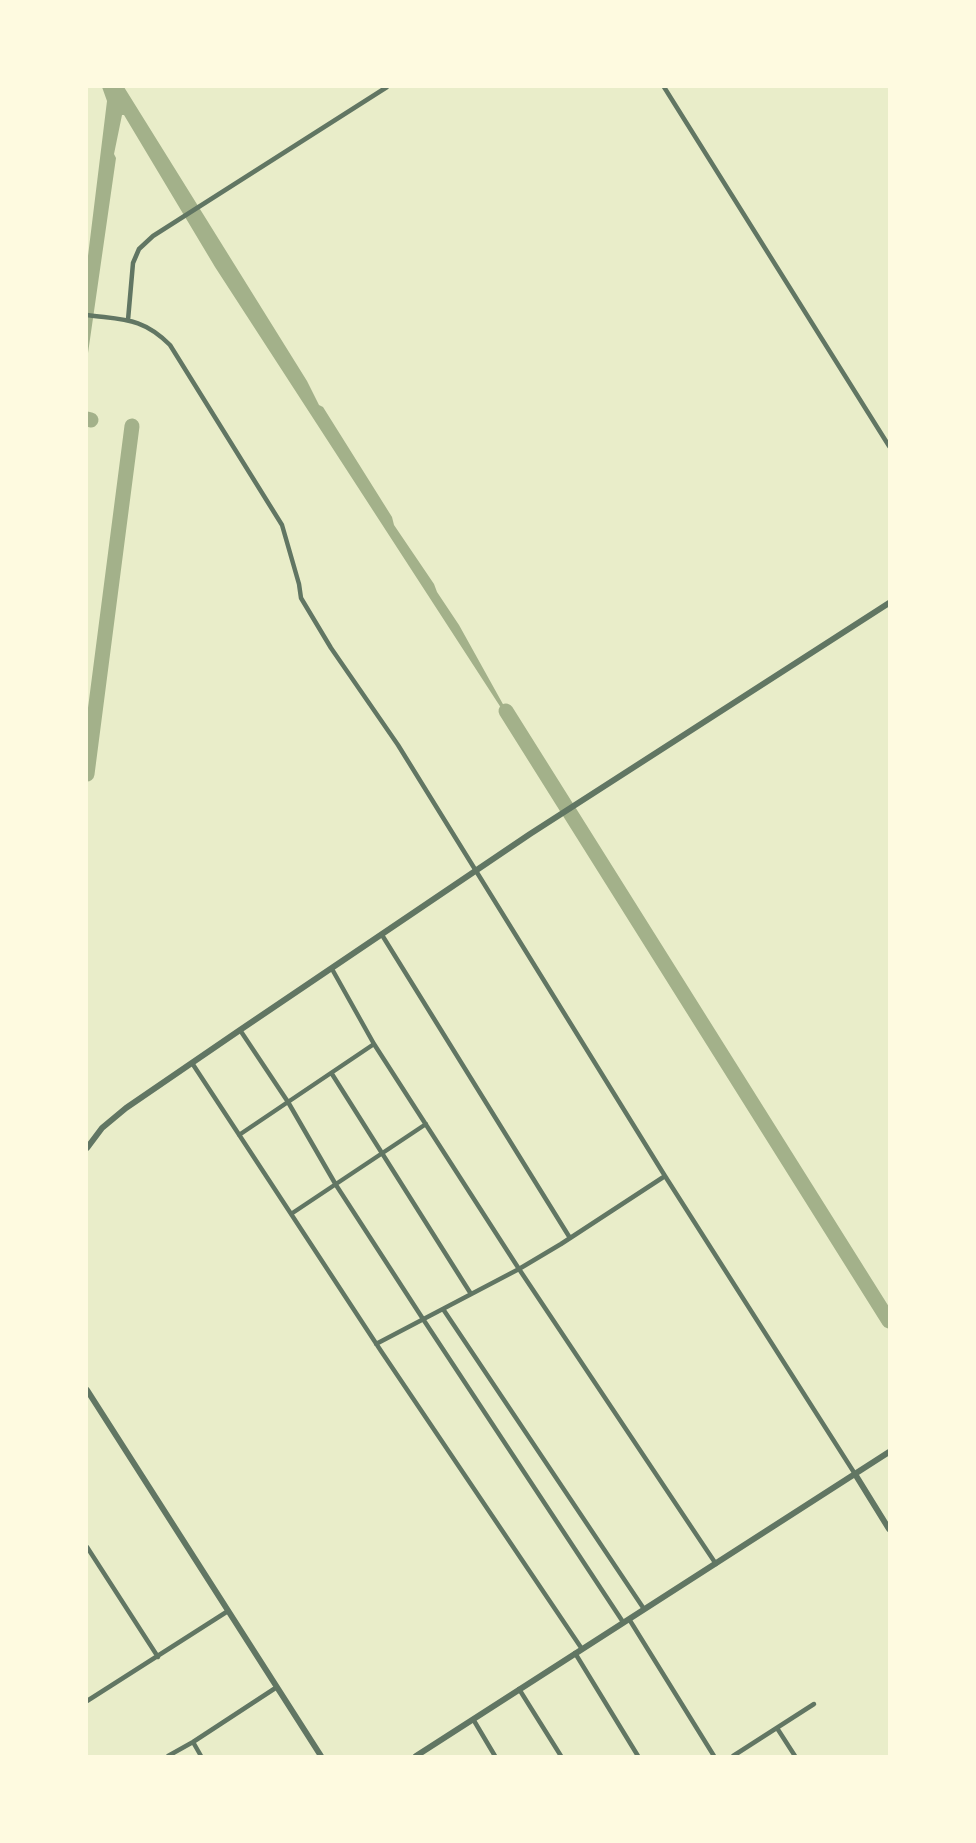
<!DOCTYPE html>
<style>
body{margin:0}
#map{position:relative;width:976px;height:1843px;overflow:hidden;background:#e9edc9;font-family:"Nunito Sans",sans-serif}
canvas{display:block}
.frame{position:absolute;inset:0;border:88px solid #fefae0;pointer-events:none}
</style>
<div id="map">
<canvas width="976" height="1843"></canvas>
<div class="frame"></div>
</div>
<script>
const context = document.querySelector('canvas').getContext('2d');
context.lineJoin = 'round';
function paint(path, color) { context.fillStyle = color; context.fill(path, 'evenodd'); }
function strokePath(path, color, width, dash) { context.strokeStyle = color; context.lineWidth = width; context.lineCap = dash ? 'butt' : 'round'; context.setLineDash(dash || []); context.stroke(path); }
paint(new Path2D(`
 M102,87H124L307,381L319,405L323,407L392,517L394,525L434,584L437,592L459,625L529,751L215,267L124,115H122L114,154L116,158L87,360V264L107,101Z`), '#a3b18a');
strokePath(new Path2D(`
 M87,419L91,420
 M506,711L889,1321
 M87,774L132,426`), '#a3b18a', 15);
strokePath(new Path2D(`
 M664,87L889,446
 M87,315C123,320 142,317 170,345L282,525L299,584L301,598L331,648L398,745L665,1176L855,1474
 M128,320L133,263L139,249L153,236L387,87
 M382,935L570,1238
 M332,969L374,1044L519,1269L716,1564
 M240,1030L288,1102L336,1185L423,1319L623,1622
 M192,1063L381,1351L582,1649
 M332,1074L471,1294
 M239,1135L374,1044
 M291,1214L426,1124
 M443,1309L644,1609
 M376,1344L519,1269L561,1244L665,1176
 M87,1547L158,1657
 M629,1619L714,1756
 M575,1653L638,1756
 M519,1689L561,1756
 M87,1701L228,1611
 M473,1719L495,1756
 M777,1728L795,1756
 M193,1742L201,1756
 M168,1756L193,1742L277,1687
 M733,1756L814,1704`), '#617663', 4.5);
strokePath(new Path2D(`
 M87,1148L102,1128L126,1108L240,1030L530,834L889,603
 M87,1390L321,1756
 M855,1474L889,1529
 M416,1756L889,1452`), '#617663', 6);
</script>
